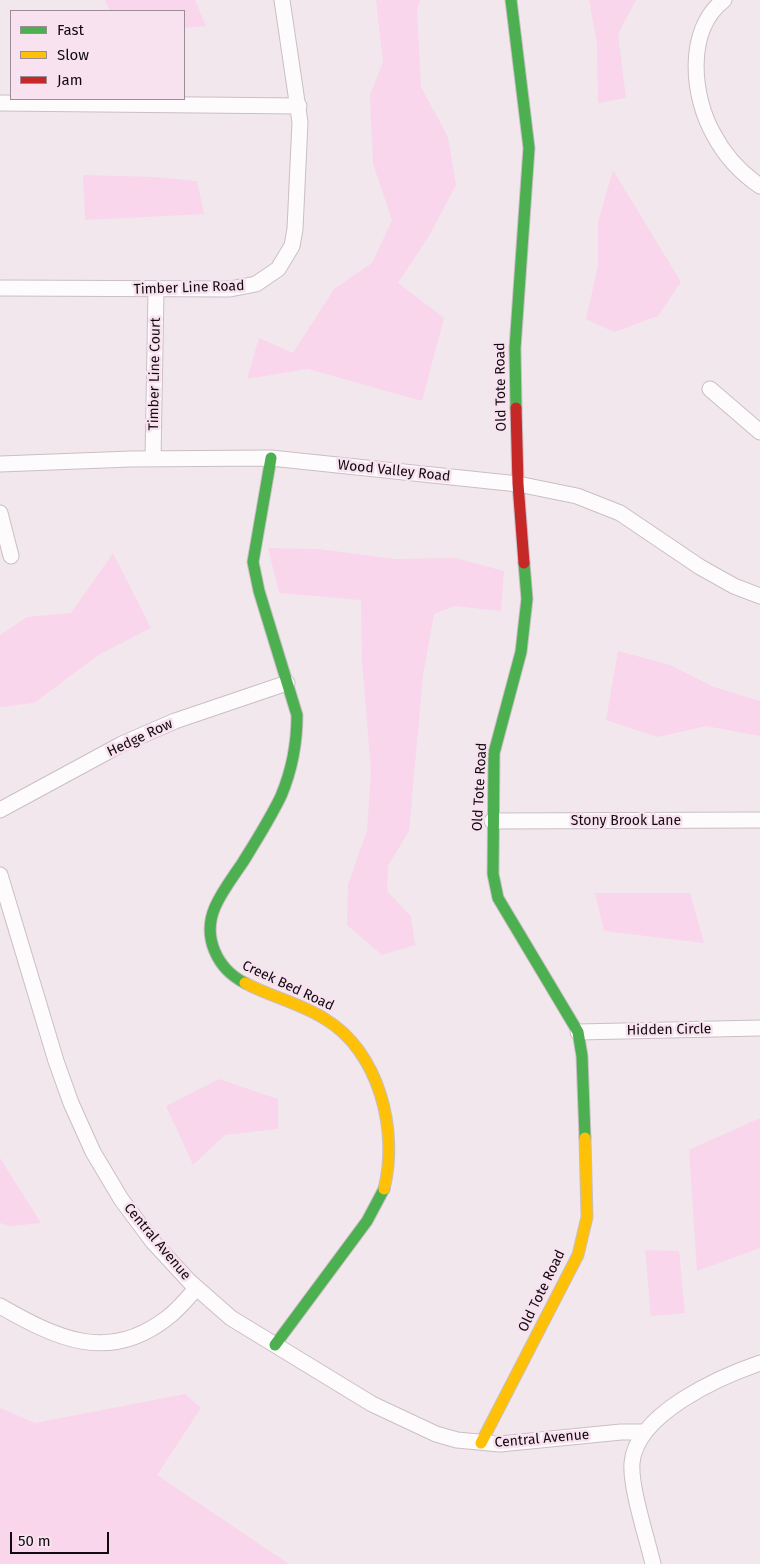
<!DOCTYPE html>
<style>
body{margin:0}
#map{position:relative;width:760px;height:1564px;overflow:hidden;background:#f3e7ee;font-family:"Fira Sans",sans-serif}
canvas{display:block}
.legend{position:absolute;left:10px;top:10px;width:175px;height:90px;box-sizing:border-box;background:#f8e2ef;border:1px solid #9c8c95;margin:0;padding:6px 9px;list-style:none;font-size:15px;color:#110a0e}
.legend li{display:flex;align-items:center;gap:10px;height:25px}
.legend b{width:25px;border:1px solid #9c8c95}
.scale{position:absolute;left:10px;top:1532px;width:99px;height:22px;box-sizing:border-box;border:2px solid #110a0e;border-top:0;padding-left:6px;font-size:15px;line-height:18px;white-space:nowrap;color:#110a0e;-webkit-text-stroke:4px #f8e2ef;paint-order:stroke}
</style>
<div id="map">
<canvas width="760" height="1564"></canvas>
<ul class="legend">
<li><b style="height:6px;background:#4caf50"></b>Fast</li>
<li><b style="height:6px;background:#ffc107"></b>Slow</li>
<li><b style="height:6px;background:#c62828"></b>Jam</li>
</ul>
<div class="scale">50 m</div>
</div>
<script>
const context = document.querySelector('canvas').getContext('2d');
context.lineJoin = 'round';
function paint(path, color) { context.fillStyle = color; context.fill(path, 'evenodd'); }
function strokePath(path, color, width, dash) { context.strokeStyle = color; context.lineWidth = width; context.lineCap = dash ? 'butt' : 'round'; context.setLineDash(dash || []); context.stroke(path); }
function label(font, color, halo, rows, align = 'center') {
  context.font = font + ' "Fira Sans",sans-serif'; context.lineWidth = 5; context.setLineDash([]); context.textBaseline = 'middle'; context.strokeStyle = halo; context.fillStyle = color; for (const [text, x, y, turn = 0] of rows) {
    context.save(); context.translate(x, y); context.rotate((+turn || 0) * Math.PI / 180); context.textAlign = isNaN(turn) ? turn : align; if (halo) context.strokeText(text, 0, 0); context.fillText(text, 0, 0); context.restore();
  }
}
paint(new Path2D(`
 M105,0H195L206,26L184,28V11H110Z
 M376,0H420L417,11L421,87L448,137L456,185L429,236L398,283L444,318L422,401L308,369L247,379L259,338L293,353L334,289L372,263L392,220L373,164L370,95L383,62Z
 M589,0H636L618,34L626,98L598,103L597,44Z
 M613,170L681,282L658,316L614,332L586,319L598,266V222Z
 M83,175L154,177L197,181L204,214L85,220Z
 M268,548L319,549L394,559L455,558L504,571L501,611L454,606L434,614L423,675L409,831L388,866L387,891L411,916L415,945L382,955L347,925L348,885L367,830L371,772L362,660L361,600L279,593Z
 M113,553L151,628L100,654L34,703L0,707V635L27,617L71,613Z
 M618,651L670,665L714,687L760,701V736L706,726L658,737L606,720Z
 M595,893H690L704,943L604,931Z
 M219,1079L278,1099V1129L225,1135L193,1165L166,1106Z
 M760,1118V1248L697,1271L689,1150Z
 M0,1158L41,1223L11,1226L0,1223Z
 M645,1250L679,1251L685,1313L651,1316Z
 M185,1394L201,1408L157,1475L289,1564H0V1408L35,1423Z`), '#f9d6eb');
const street = new Path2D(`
 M724,0C685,30 692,97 714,135C725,156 741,173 760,186
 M0,103L299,106
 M0,288L230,289L256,284L278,269L292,246L295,229L300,122L282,0
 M710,389L760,432
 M153,459L156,290
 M0,464L131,459L271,458L518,484L577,496L620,513L700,567L734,586L760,596
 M0,513L11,556
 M0,810L122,744L175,721L287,683
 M492,821L760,820
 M0,875L56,1061L71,1103L93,1152L121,1199L153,1242L190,1282L231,1318L372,1404L436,1434L457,1440L500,1444L621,1432H645
 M578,1032L760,1028
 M0,1306C56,1338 108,1364 167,1318C178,1310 187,1298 197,1288
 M653,1564C647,1538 630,1487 632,1463C636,1414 719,1377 760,1363`);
const fast = new Path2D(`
 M511,0L529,148L515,348L516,408
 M524,563L527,599L521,652L494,753L493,874L498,898L578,1032L582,1056L585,1138
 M245,983C217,969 202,937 215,907C222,891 233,877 243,862C256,841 270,819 281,796C292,770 297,744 297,715L259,591L253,562L271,458
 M275,1345L367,1221L384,1189`);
const slow = new Path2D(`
 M245,983C271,997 300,1003 325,1019C379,1051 399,1131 384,1189
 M481,1443L578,1255L587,1217L585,1138`);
const jam = new Path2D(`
 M516,408L518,484L524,563`);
strokePath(street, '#c9bfc4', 17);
strokePath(fast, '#c9bfc4', 13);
strokePath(slow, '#c9bfc4', 13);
strokePath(jam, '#c9bfc4', 13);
strokePath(street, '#fdfbfc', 15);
strokePath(fast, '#4caf50', 11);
strokePath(slow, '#ffc107', 11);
strokePath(jam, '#c62828', 11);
label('14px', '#110a0e', '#f8e2ef', [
 ["Timber Line Road",189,288,-2],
 ["Timber Line Court",155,374,-89],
 ["Old Tote Road",501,387,-91],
 ["Wood Valley Road",394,471,6],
 ["Hedge Row",140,738,-25],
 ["Old Tote Road",480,787,-87],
 ["Stony Brook Lane",626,821],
 ["Creek Bed Road",288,986,25],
 ["Hidden Circle",669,1030,-1],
 ["Central Avenue",157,1242,50],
 ["Old Tote Road",542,1291,-64],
 ["Central Avenue",542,1439,-5]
]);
</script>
